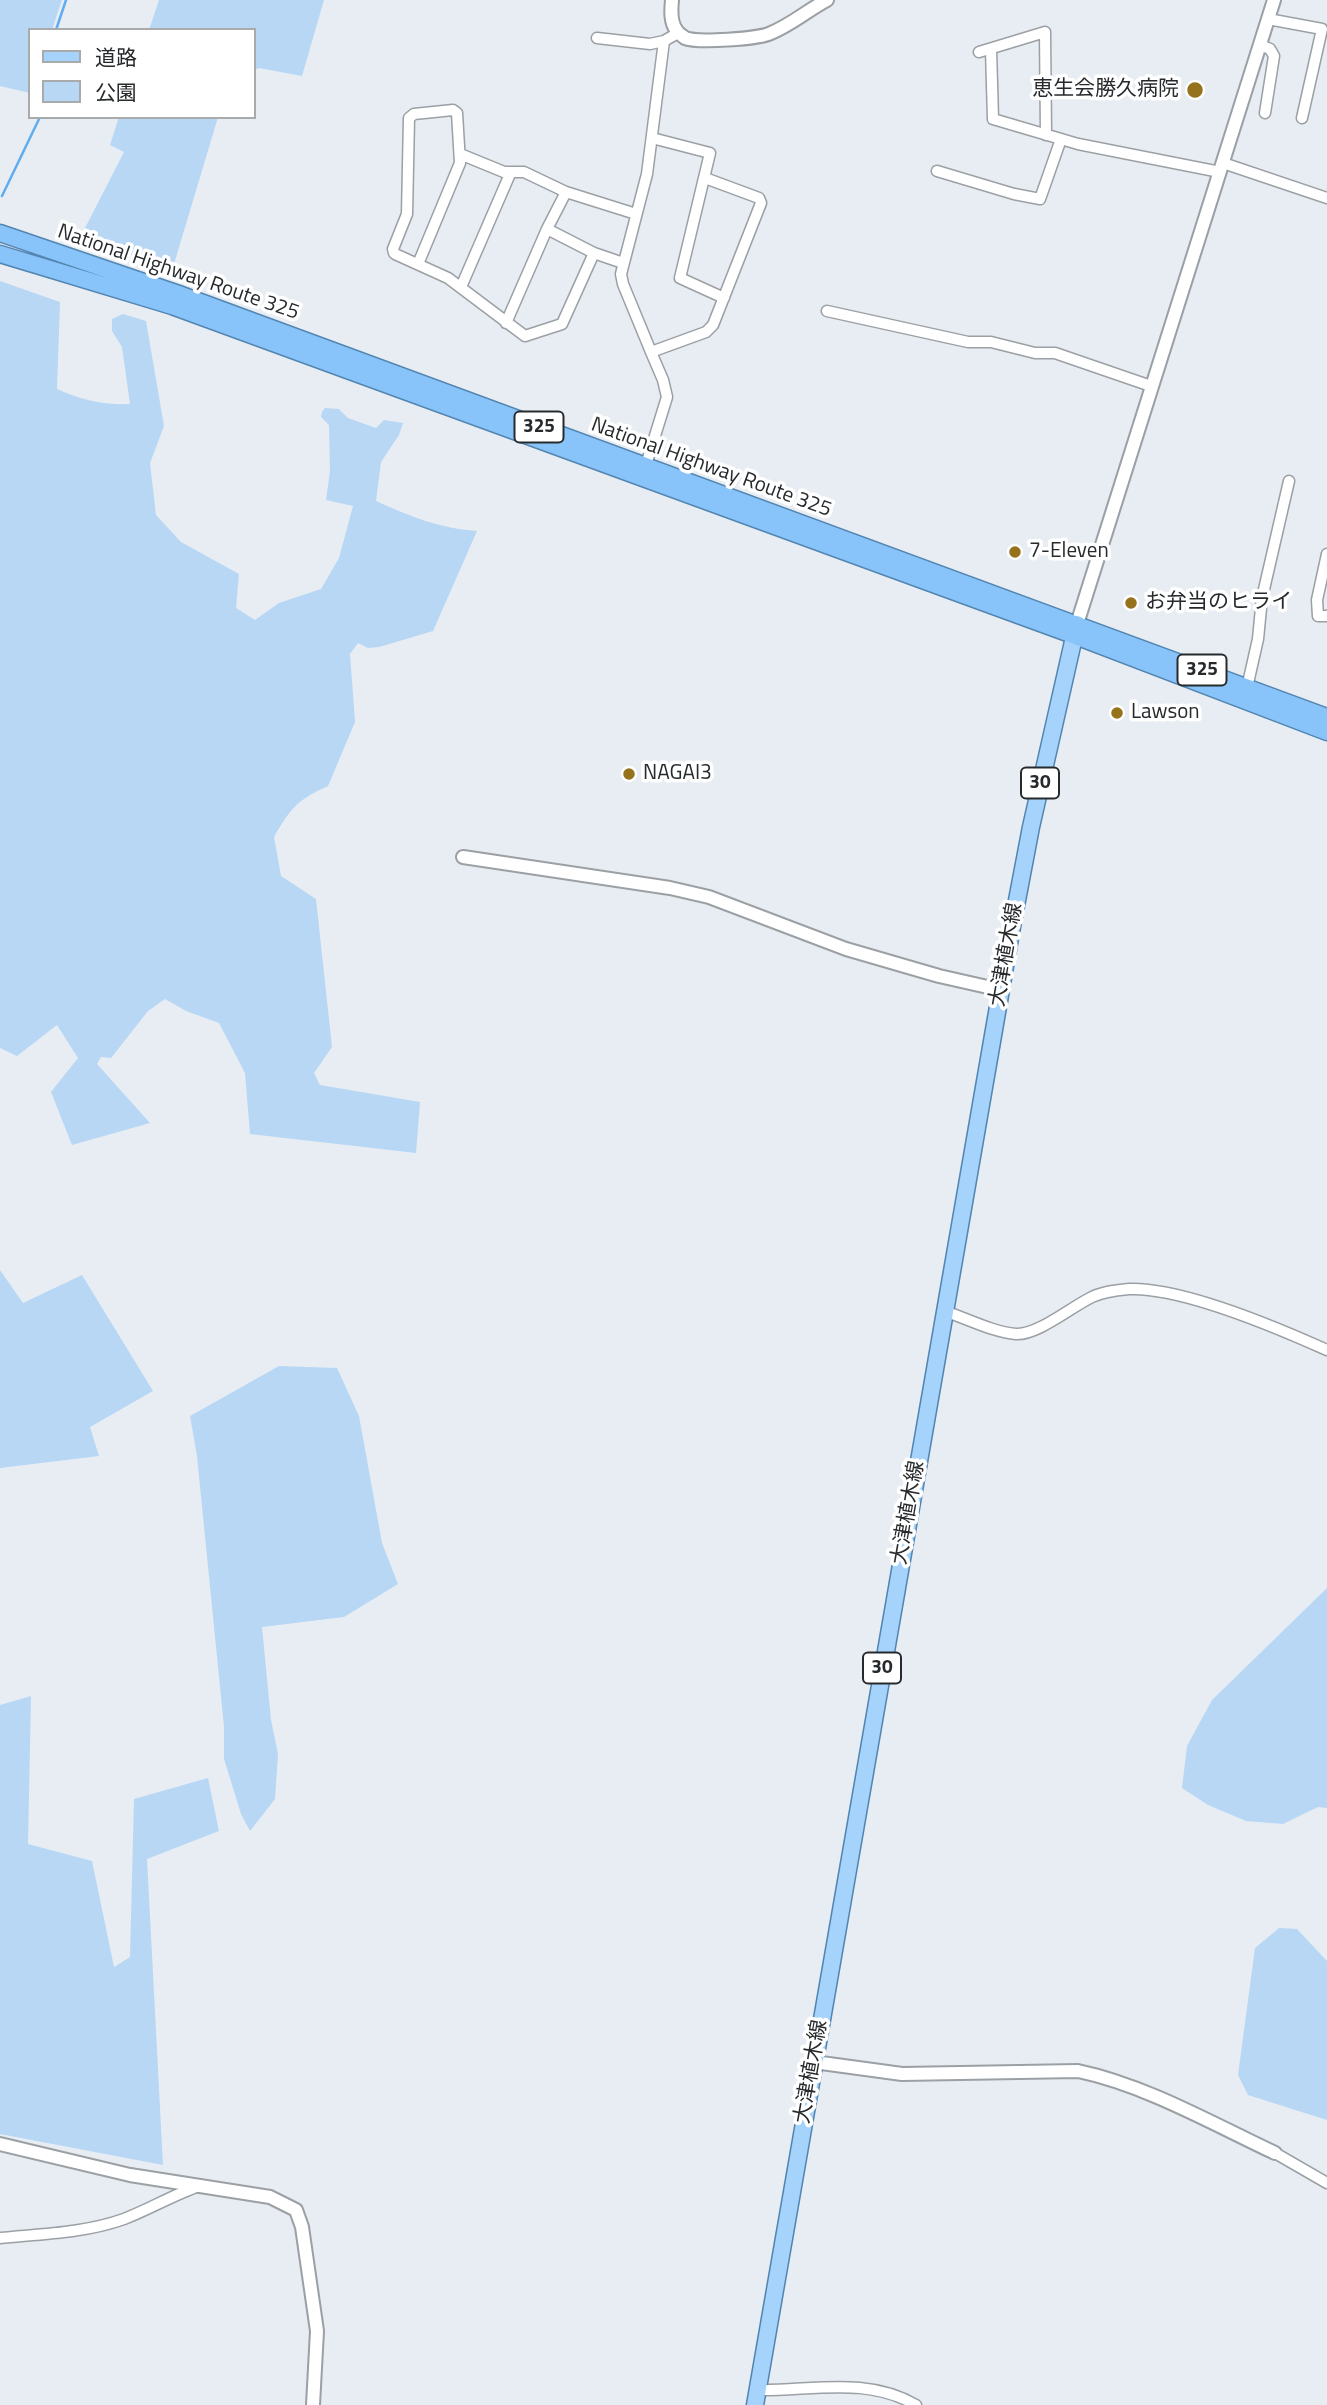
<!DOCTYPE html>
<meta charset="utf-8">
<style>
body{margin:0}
#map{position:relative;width:1327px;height:2405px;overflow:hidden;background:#e7edf3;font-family:"Titillium Web","Noto Sans JP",sans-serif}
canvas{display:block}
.legend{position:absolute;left:28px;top:28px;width:228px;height:91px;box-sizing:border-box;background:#fff;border:2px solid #a9aaab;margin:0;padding:9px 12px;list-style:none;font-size:21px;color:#272a2c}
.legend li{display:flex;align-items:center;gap:14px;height:35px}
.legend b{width:35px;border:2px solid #a9aaab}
</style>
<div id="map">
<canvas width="1327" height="2405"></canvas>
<ul class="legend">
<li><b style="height:9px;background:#a6d3fb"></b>道路</li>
<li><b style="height:19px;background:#b8d7f5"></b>公園</li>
</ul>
</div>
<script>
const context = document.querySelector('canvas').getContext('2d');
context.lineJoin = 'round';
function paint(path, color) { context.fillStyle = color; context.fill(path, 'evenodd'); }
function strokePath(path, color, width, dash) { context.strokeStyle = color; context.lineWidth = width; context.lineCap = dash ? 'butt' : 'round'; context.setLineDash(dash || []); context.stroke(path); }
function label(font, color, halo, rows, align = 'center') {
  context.font = font + ' "Titillium Web","Noto Sans JP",sans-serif'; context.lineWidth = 7; context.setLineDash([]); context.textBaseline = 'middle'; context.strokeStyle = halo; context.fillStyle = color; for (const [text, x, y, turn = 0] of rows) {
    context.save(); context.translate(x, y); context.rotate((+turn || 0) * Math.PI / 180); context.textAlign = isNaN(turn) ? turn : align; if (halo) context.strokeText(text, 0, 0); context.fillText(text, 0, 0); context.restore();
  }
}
paint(new Path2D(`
 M0,0H62L52,30H30V93L0,86Z
 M159,0H324L302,76L259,68L254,70V30H149Z
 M119,117H218L171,274L83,232L124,152L110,145Z
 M0,281L60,302L57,389C81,400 103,405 130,404L122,347L112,331V319L123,314L146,321L164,426L150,463L156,515L181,542L239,574L236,608L255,620L279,603L321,589L339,558L353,506L326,500L330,471L329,425L321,417L322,412L325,408L339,409L348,418L376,428L384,420L403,423L399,435L381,462L376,501C409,516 441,529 477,531L433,631L379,647L368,648L358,643L350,654L355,722L328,786C298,799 290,809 274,837L281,876L316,899L332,1047L314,1073L320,1085L420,1102L416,1153L250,1134L245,1073L219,1023L186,1011L165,999L148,1011L111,1058L101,1057L97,1064L150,1123L72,1145L51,1092L78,1058L57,1025L17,1056L0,1048Z
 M0,1270L23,1303L82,1275L153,1391L90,1427L99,1456L0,1468Z
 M279,1366L337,1368L359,1416L382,1543L398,1584L344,1617L262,1627L271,1720L278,1754L275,1799L250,1831L241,1814L224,1759V1727L197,1456L190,1416Z
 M1327,1588V1808L1318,1807L1283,1824L1246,1821L1208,1805L1182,1788L1187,1746L1212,1700Z
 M31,1696L28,1844L92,1861L114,1967L130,1957L134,1799L208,1778L219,1831L147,1859L163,2165L0,2134V1705Z
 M1279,1928L1297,1929L1327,1961V2120L1248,2095L1238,2075L1255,1948Z`), '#b8d7f5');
strokePath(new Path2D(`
 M56,30L66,0
 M2,196L40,117`), '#60acf1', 2.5);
const minor = new Path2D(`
 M1268,19L1322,29L1302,118
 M597,38L650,44L664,41L678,33
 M664,41L647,174L621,274L623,284L651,352L706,332L713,325L761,203L759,198L705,178
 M1260,45L1270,49L1274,56L1265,113
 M991,49L993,119L1078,144L1220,172
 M979,52L1045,32L1046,135
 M652,138L710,153L680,278L724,298
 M460,154L504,172H524L566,192L636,214
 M1223,163L1327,198
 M937,171L1014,194L1040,199L1061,139
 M547,229L594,253
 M418,264L460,163L457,113L453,110L414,114L409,118L407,214L393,249L394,253L395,254L448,278L525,336L562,324L594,253L623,263
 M461,287L510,174
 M827,311L968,342H991L1035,353H1055L1151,386
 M506,323L547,229L566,192
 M645,468L667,397L663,380L651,352
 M1327,554L1317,600L1318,616H1327
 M1246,692L1258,639L1262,598L1289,481
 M944,1311C966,1318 992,1332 1016,1334C1038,1335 1071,1307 1092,1297C1102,1292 1118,1290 1129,1289C1182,1287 1278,1328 1327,1350
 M1275,2153L1327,2183
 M0,2238C41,2234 85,2233 124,2219C150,2209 173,2195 199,2186
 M757,2390C812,2391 866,2376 916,2405`);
const tertiary = new Path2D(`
 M672,0C671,10 670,23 677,31C678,33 684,37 685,38C697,43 759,39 771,33C791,25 808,10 827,0
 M1077,624L1274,0
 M463,857L670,888L709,897L846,949L939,976L1001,990
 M814,2062L902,2074L1078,2071C1145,2085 1213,2124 1275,2153
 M0,2144L130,2175L270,2197L296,2210L302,2227L317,2331L313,2405`);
const primary = new Path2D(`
 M755,2405L1011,932L1031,827L1077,624`);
const trunk = new Path2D(`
 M0,233L176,293L1327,717
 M0,254L172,306L1073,635L1327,732`);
strokePath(minor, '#9ba0a5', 13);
strokePath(tertiary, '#9ba0a5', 16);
strokePath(primary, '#5385b1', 19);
strokePath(trunk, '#5385b1', 19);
strokePath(minor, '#fff', 10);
strokePath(tertiary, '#fff', 12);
strokePath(primary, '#a6d3fb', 16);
strokePath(trunk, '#88c4fa', 16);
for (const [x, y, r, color] of [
 [1195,90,9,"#95721b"],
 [1015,552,7,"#95721b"],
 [1131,603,7,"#95721b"],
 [1117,713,7,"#95721b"],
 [629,774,7,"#95721b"]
]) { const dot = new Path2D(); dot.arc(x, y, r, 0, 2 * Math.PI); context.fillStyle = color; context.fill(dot); strokePath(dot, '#fff', 2.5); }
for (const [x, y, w] of [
 [539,427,49],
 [1202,670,49],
 [1040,783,38],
 [882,1668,38]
]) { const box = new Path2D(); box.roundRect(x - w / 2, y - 15.5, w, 31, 5); context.fillStyle = '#fff'; context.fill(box); strokePath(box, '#272a2c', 2); }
label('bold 19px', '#272a2c', null, [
 ["325",539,427],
 ["325",1202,670],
 ["30",1040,783],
 ["30",882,1668]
]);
label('21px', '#272a2c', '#fff', [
 ["恵生会勝久病院",1179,90,"right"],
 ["7-Eleven",1029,552],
 ["お弁当のヒライ",1145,603],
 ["Lawson",1131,713],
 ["NAGAI3",643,774]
], 'left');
label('21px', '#272a2c', '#fff', [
 ["National Highway Route 325",178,273,19],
 ["National Highway Route 325",711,468,20],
 ["大津植木線",1007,955,-80],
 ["大津植木線",909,1513,-80],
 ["大津植木線",812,2072,-80]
]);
</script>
